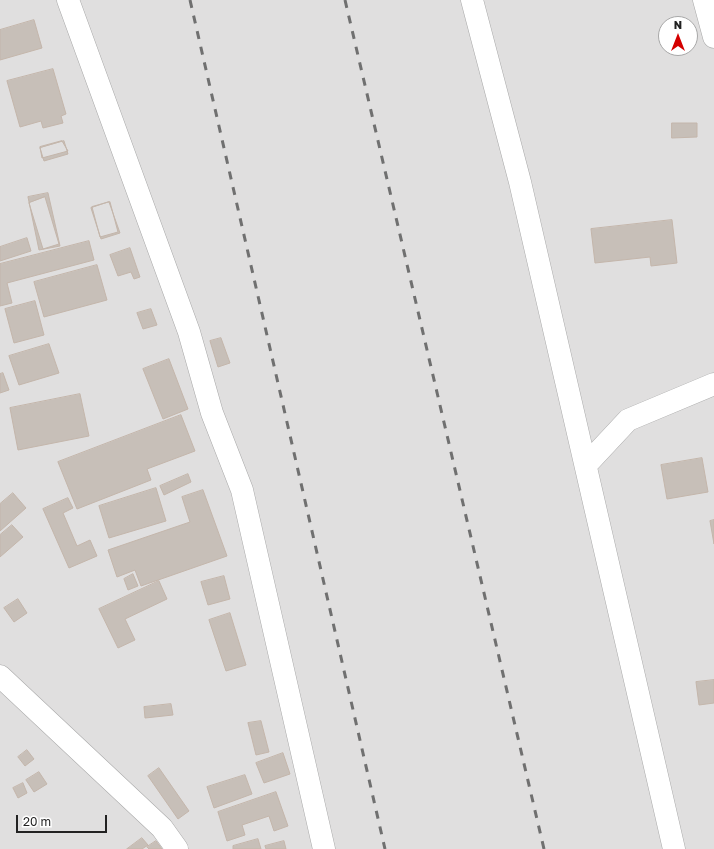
<!DOCTYPE html>
<style>
body{margin:0}
#map{position:relative;width:714px;height:849px;overflow:hidden;background:#f2efe9;font-family:"Golos Text",sans-serif}
canvas{display:block}
.north{position:absolute;left:658px;top:16px;width:40px;height:40px;box-sizing:border-box;background:#fff;border:1px solid #a7a7a7;border-radius:50%;rotate:0deg;font-size:11px;font-weight:700;line-height:16px;text-align:center;color:#222}
.north::after{content:'';display:block;margin:auto;width:14px;height:18px;background:#d40000;clip-path:polygon(50% 0,100% 100%,50% 72%,0 100%)}
.scale{position:absolute;left:16px;top:815px;width:91px;height:18px;box-sizing:border-box;border:2px solid #222;border-top:0;padding-left:5px;font-size:12px;line-height:14px;white-space:nowrap;color:#222;-webkit-text-stroke:3px #fff;paint-order:stroke}
</style>
<div id="map">
<canvas width="714" height="849"></canvas>
<div class="north">N</div>
<div class="scale">20 m</div>
</div>
<script>
const context = document.querySelector('canvas').getContext('2d');
context.lineJoin = 'round';
function paint(path, color) { context.fillStyle = color; context.fill(path, 'evenodd'); }
function strokePath(path, color, width, dash) { context.strokeStyle = color; context.lineWidth = width; context.lineCap = dash ? 'butt' : 'round'; context.setLineDash(dash || []); context.stroke(path); }
paint(new Path2D(`
 M0,0H714V849H0ZM666,24H690V48H666Z`), '#e0dfdf');
const building = new Path2D(`
 M34,20L42,48L0,60V30Z
 M53,69L66,114L61,116L63,123L43,128L41,121L20,127L7,81Z
 M672,123H697V137L672,138Z
 M62,141L68,151L42,158L40,147Z
 M64,141L68,154L44,161L40,148Z
 M48,193L60,246L39,250L28,197Z
 M45,197L59,244L43,249L29,203Z
 M109,202L120,233L101,239L91,208Z
 M110,202L118,232L100,237L92,207Z
 M672,220L677,263L651,266L650,257L595,263L591,229Z
 M27,238L31,251L0,261V247Z
 M89,241L94,260L7,283L12,303L0,306V264Z
 M130,248L140,277L134,279L131,272L118,276L110,255Z
 M97,265L107,300L44,317L34,282Z
 M35,301L44,335L14,343L5,309Z
 M151,309L157,325L143,329L137,313Z
 M221,338L230,363L218,367L210,341Z
 M49,344L59,373L19,385L9,356Z
 M169,359L188,409L163,419L143,369Z
 M3,373L9,390L0,393V374Z
 M80,394L89,436L18,450L10,408Z
 M181,415L195,451L147,469L151,480L77,509L58,462Z
 M702,458L708,492L667,499L661,465Z
 M188,474L191,482L164,495L160,486Z
 M156,488L166,521L109,538L99,506Z
 M203,490L227,556L141,586L135,570L117,577L108,550L190,522L182,497Z
 M13,493L26,508L0,531V504Z
 M68,498L73,508L63,513L77,546L90,540L97,556L69,568L43,509Z
 M714,520V544L710,521Z
 M12,525L23,537L0,557V535Z
 M133,574L138,586L128,590L124,579Z
 M224,576L230,599L208,605L201,582Z
 M159,581L167,599L125,619L135,640L118,648L99,609Z
 M18,599L27,613L14,622L4,608Z
 M230,613L246,665L226,671L209,620Z
 M714,680V703L699,705L696,682Z
 M171,704L173,715L145,718L144,707Z
 M261,721L269,752L256,755L248,723Z
 M27,750L34,759L25,766L18,757Z
 M283,753L290,774L264,783L256,763Z
 M159,768L189,811L178,819L148,776Z
 M39,772L47,784L34,792L26,780Z
 M245,775L252,794L214,808L207,787Z
 M23,783L27,793L18,798L13,788Z
 M276,792L288,826L274,831L269,816L242,825L245,835L227,841L218,812Z
 M142,838L148,845L142,849H127Z
 M258,839L261,849H233V846Z
 M156,841L162,849H149L147,847Z
 M284,841L286,849H266L265,846Z`);
paint(building, '#c7bfb8');
strokePath(building, '#c4b6ab', 1);
const minor = new Path2D(`
 M68,0L189,332L212,413L242,490L324,849
 M472,0L520,182L674,849
 M704,0L714,37
 M586,465L628,420L714,384
 M0,676L162,828L177,849`);
strokePath(minor, '#a9a9a9', 23);
strokePath(minor, '#fff', 22);
strokePath(new Path2D(`
 M190,0L385,849
 M345,0L544,849`), '#707070', 3, [8, 8]);
</script>
